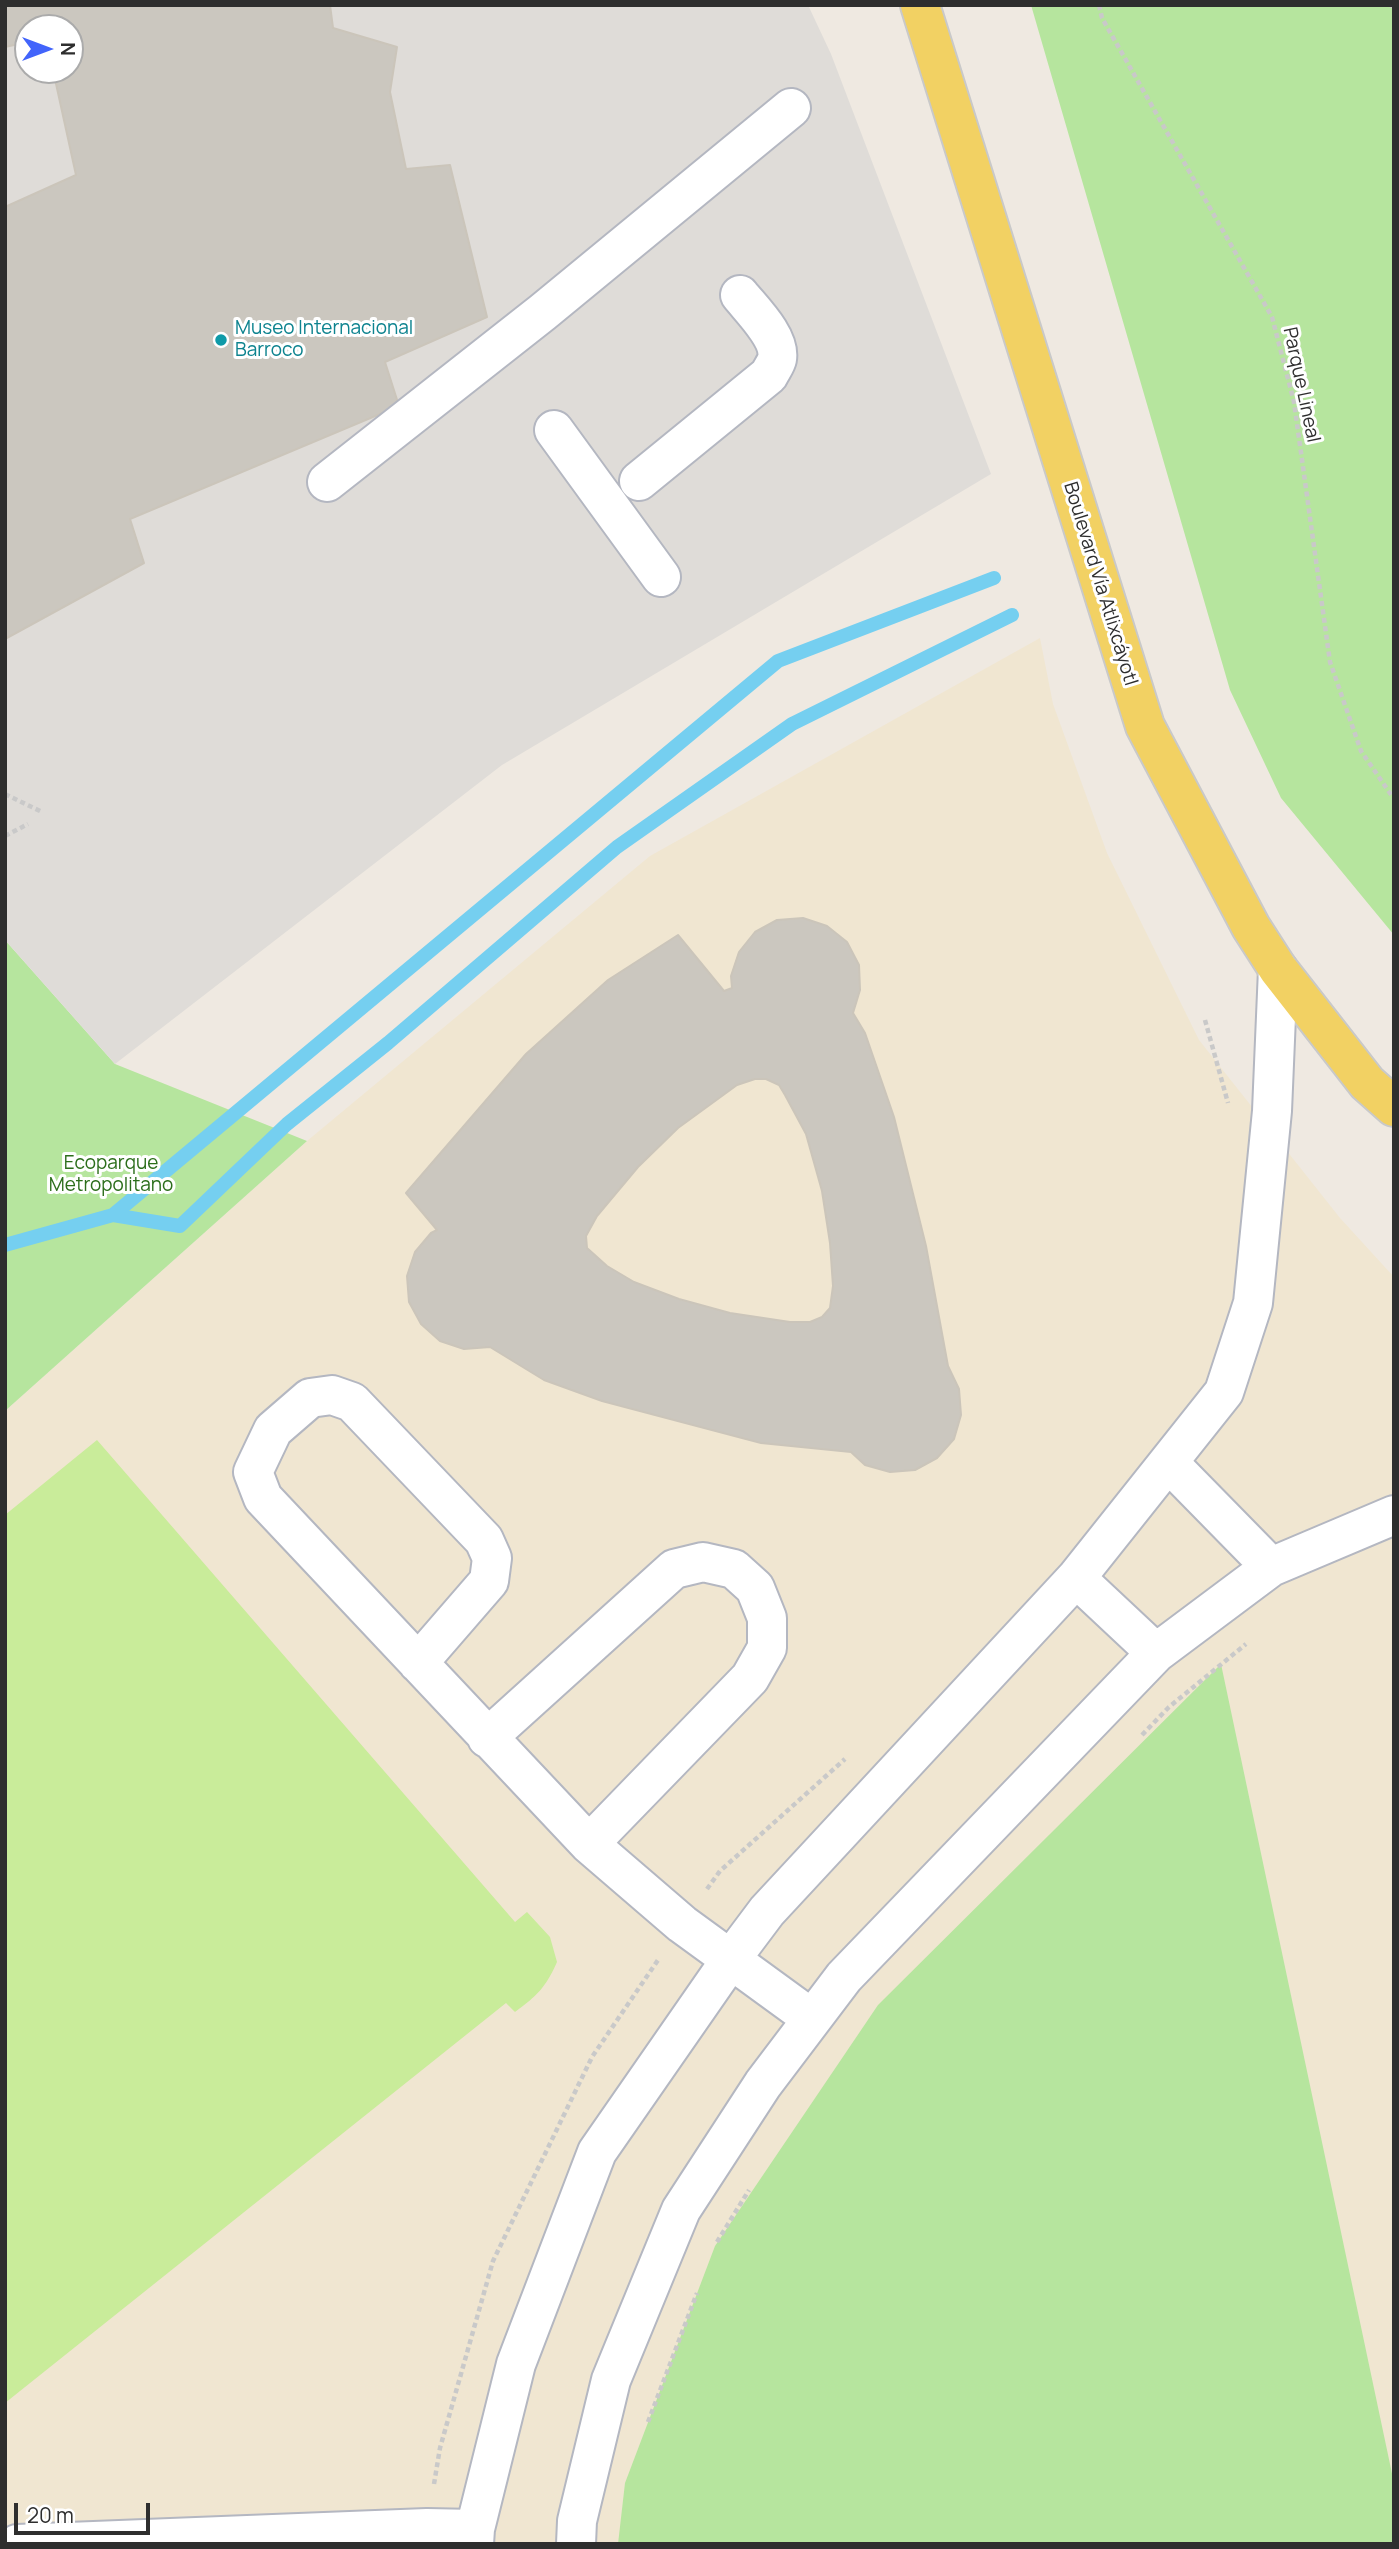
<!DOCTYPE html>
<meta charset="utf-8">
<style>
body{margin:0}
#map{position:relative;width:1399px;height:2549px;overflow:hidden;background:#efe9e1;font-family:Manrope,sans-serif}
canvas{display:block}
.frame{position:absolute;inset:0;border:7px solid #2e2e2e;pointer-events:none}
.north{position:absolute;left:14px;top:14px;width:70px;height:70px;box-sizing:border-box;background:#fff;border:2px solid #ababab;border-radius:50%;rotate:90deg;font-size:19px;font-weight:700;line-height:28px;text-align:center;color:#2e2e2e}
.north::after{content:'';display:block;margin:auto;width:24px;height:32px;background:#4264fb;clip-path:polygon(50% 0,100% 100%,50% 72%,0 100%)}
.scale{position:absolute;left:14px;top:2503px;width:136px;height:32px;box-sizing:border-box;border:4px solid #2e2e2e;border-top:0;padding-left:9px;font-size:21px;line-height:24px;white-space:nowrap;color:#2e2e2e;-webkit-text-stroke:5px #fff;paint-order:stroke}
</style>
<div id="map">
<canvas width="1399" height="2549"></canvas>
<div class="frame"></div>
<div class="north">N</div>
<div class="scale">20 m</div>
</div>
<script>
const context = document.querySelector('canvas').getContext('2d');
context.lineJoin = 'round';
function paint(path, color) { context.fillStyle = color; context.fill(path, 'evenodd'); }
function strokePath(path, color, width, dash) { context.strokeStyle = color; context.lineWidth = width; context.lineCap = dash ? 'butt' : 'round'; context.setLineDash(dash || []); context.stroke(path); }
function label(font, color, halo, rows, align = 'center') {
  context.font = font + ' Manrope,sans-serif'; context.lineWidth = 6; context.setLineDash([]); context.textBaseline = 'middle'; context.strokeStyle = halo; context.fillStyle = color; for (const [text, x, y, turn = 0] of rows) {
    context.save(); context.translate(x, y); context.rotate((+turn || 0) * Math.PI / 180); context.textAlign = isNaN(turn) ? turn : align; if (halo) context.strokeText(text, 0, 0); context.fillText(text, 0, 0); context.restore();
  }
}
paint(new Path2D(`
 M1040,638L1053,704L1107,853L1199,1040L1340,1218L1394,1277V2544H5V1411L307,1141L650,856Z`), '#f0e6d1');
paint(new Path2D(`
 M1031,5H1394V935L1281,798L1230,690Z
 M5,940L115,1064L307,1141L5,1411Z
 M1221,1664L1394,2483V2544H618L625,2483L715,2246L878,2005Z`), '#b6e59e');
paint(new Path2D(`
 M97,1440L515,1922L527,1912L550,1937L557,1962C546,1987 537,1996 515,2012L506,2003L5,2403V1515Z`), '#c9ec9a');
paint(new Path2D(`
 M5,5H808L831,54L991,474L502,765L115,1064L5,940ZM28,28H70V70H28Z`), '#dfdcd8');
strokePath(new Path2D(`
 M113,1215L180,1226L287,1124L388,1043L617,847L792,724L1012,615
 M5,1245L113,1215L778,661L994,578`), '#75cff0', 14);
const building = new Path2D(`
 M5,5H330L333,28L397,47L390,92L406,169L450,165L487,317L385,362L399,406L130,519L144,563L5,639V207L76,175L53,70H70V28H28V42L5,47Z
 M803,918L827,926L847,942L859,965L860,990L853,1013L865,1033L894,1117L926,1246L948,1366L959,1389L961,1415L954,1439L937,1458L915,1470L890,1472L865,1465L851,1452L761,1443L602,1401L544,1380L490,1347L464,1349L440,1341L421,1324L409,1302L407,1276L415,1252L431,1233L437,1230L406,1193L526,1054L608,980L678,935L724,991L732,988L731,976L739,952L755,932L777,920ZM755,1079H766L779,1085L785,1095L806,1134L822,1191L830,1243L833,1286L830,1308L822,1317L810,1322H790L730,1313L679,1299L634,1282L607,1266L587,1248L586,1236L597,1216L638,1167L678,1128L737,1085Z`);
paint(building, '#cbc7bf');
strokePath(building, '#cbc5ba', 2);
const minor = new Path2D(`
 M554,430L661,577
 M639,481L769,375C771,370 776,364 777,359C781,338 752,310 740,295
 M327,482L543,312L791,108
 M1169,1463L1271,1567
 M1076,1578L1156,1653
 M418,1663L489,1581L492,1558L484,1540L352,1402L332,1395L310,1398L273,1430L253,1472L263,1498L589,1844L682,1924L811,2018
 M487,1738L674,1569L703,1562L734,1569L755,1588L767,1618V1648L750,1678L589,1844
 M17,2544L427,2528L475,2529
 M474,2544L475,2529L516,2364L597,2152L731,1959L767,1911L1076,1578L1224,1392L1253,1303L1272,1111L1278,969
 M576,2544L577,2521L611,2380L681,2210L763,2084L844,1977L1156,1653L1271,1567L1394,1515`);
const major = new Path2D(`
 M920,5L1145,726L1251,927L1278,969L1367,1083L1394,1107`);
strokePath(minor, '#b4b7c1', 42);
strokePath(major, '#c9c9c9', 42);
strokePath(new Path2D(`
 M1099,5L1102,18L1272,317L1294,402L1330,662L1361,751L1394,799
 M1390,5L1394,7
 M5,794L42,812
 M5,836L28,824
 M1205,1020L1228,1103
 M1142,1735L1169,1707L1246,1644
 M707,1889L720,1871L845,1759
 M717,2242L749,2190
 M648,2422L697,2293
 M434,2484L440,2448L493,2261L592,2057L658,1960`), '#c9c9c9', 4.5, [5, 3.5]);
strokePath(minor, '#fff', 38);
strokePath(major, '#f2d163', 38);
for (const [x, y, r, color] of [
 [221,340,7,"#0f9aa8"]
]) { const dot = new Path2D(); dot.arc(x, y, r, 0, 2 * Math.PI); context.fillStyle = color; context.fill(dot); strokePath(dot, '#fff', 2.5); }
label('19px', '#0d838f', '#fff', [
 ["Museo Internacional",235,329],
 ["Barroco",235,351]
], 'left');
label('19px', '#2e2e2e', '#fff', [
 ["Parque Lineal",1301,385,78],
 ["Boulevard Vía Atlixcáyotl",1100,584,73]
]);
label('19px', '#2c6e1b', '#fff', [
 ["Ecoparque",111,1164],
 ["Metropolitano",111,1186]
]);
</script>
